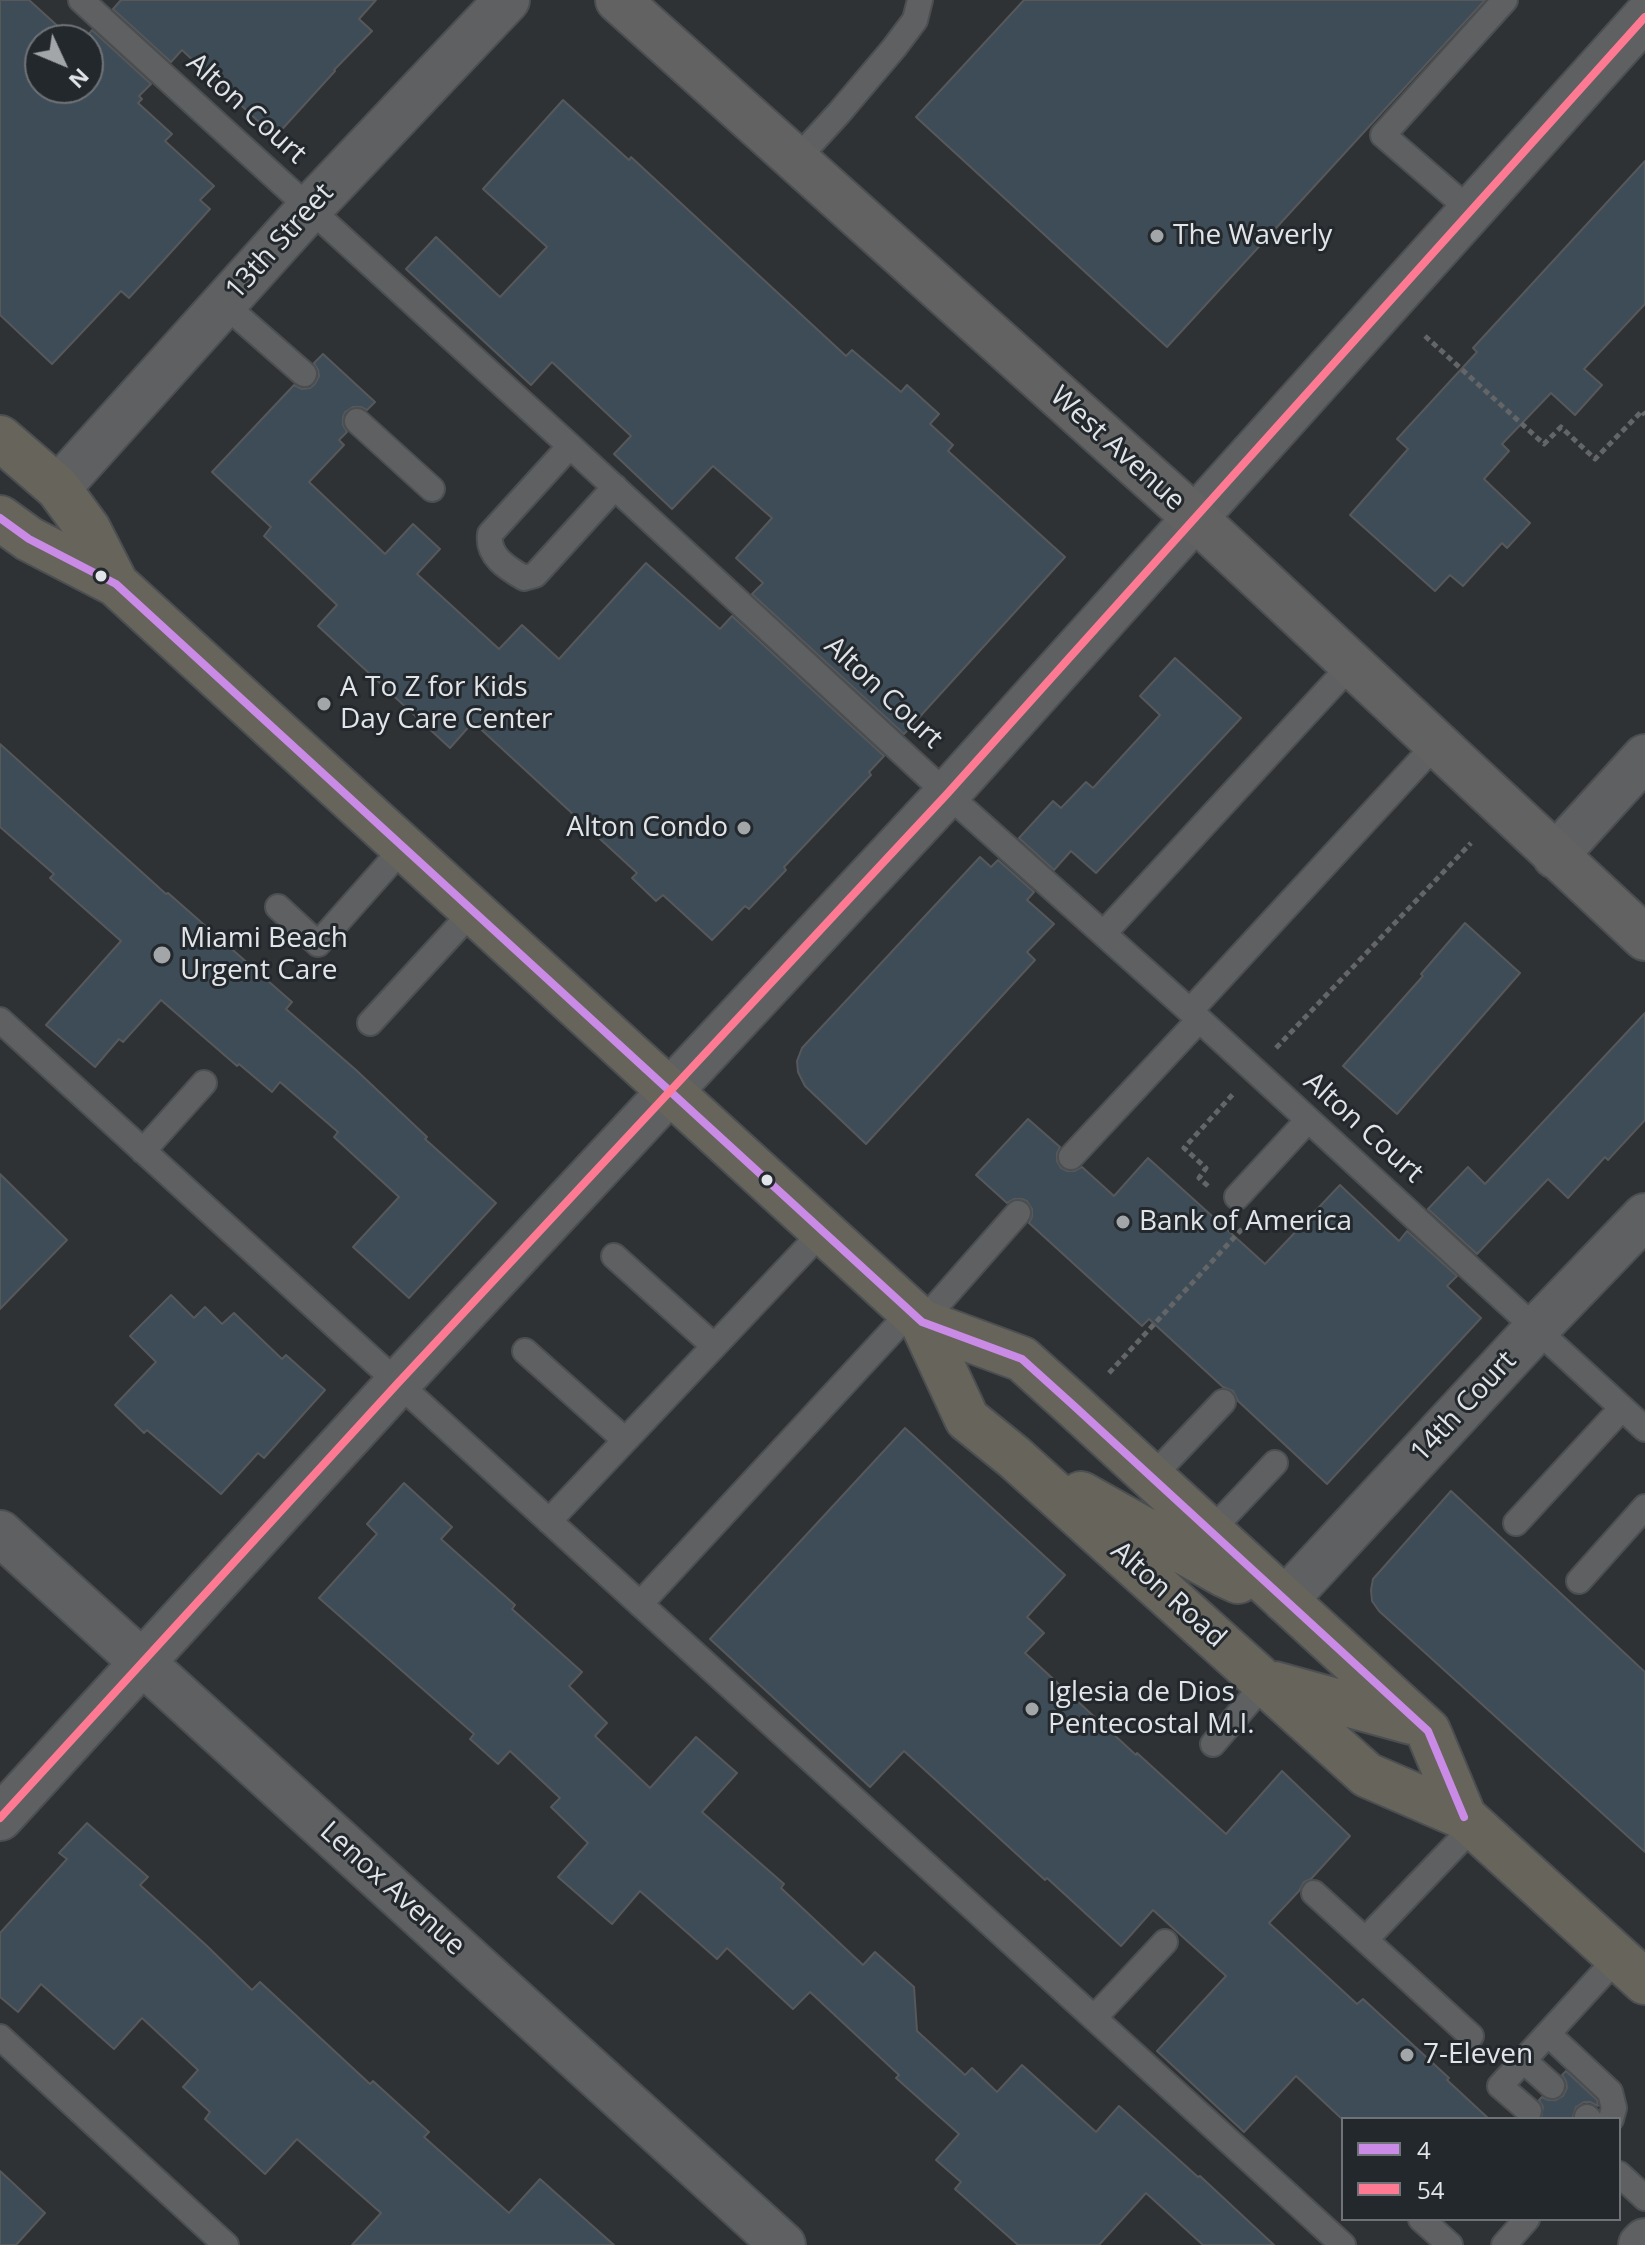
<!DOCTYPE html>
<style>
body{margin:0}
#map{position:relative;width:1645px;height:2245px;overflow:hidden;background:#2f3235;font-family:"Open Sans",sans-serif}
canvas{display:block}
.legend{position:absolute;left:1341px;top:2117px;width:280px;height:104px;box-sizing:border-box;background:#23282d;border:2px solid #6f7378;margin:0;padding:10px 14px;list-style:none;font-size:24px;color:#e1e4e8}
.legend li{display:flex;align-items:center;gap:16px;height:40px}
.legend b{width:40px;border:2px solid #6f7378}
.north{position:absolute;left:24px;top:24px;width:80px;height:80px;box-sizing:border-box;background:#23282d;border:2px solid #6f7378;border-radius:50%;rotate:134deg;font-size:22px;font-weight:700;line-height:32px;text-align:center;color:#e1e4e8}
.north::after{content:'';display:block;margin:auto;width:28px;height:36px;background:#a3a6a9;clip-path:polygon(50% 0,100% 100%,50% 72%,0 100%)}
</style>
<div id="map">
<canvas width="1645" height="2245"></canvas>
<ul class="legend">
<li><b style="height:10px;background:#ca8be6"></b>4</li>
<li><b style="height:10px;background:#fe7a93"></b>54</li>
</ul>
<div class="north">N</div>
</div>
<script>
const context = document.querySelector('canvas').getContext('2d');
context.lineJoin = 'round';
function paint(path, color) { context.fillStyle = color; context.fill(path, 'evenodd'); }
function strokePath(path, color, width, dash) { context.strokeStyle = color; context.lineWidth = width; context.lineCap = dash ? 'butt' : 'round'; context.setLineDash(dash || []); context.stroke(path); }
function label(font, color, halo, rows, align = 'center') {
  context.font = font + ' "Open Sans",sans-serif'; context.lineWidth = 6; context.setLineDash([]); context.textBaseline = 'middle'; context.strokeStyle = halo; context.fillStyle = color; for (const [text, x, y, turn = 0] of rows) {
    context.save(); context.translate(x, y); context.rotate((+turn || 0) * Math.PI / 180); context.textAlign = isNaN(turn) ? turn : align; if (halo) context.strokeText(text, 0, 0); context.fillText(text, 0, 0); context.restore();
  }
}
const building = new Path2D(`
 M0,0H29L73,40H40V88H88V35L92,30L151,84L139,96L142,99L138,103L172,134L165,141L214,186L200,200L210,209L162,262L129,298L121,291L52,364L0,315Z
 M121,0H376L359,19L372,31L334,70L335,71L275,137L182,50L171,62L113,9Z
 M1024,0H1485L1167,347L916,117Z
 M563,100L629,160L631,157L846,356L852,350L901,392L907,385L939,414L930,424L953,445L948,451L1065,557L904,734L752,594L763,583L736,558L772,518L713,466L672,509L614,454L631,436L552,362L531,385L406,269L436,237L500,297L547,247L483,189Z
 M1645,161V304L1584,369L1602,385L1575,415L1551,393L1502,444L1509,451L1484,479L1530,523L1507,548L1502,543L1463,586L1450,575L1435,591L1350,515L1408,449L1397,439L1477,352L1473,348Z
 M323,354L375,402L367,410L361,407H353L345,412L343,417V425L347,432L339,440L344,445L309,482L385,554L413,524L440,549L417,574L499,649L522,625L559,659L646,563L720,629L732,616L884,756L869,772L871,775L784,867L786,870L749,909L745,906L712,940L663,895L656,901L632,878L637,873L473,722L450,748L318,626L337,605L264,536L271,527L212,472L294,385L302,389L310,388L315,384L319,376L318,370L314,363Z
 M1175,658L1241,718L1096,873L1071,851L1054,870L1019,838L1053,801L1061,808L1086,782L1093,788L1160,715L1140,696Z
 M0,744L166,894L168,893L292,1002L286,1009L356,1070L427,1137L425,1139L496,1203L409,1298L353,1247L399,1197L334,1137L338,1132L280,1082L272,1092L239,1064L237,1066L161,1000L123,1042L119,1039L95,1067L46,1025L121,941L50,878L54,874L0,827Z
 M980,857L991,867L998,860L1034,892L1027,900L1054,924L1027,952L1035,960L866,1144L805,1086L798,1072L797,1061L802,1048Z
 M1465,923L1520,973L1397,1114L1343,1066L1423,976L1421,974Z
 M1645,1013V1120L1608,1160L1605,1157L1568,1198L1548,1179L1477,1254L1428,1209L1468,1167L1485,1184Z
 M1028,1119L1060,1147L1057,1153V1161L1061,1168L1067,1171H1075L1082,1167L1114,1196L1148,1158L1265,1264L1340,1185L1399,1241L1407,1231L1457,1276L1447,1286L1481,1318L1327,1484L1238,1401L1233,1391L1223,1387L1149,1319L1142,1326L1029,1223L1032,1217V1209L1027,1201L1022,1199H1014L1007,1203L976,1175Z
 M0,1174L67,1240L0,1309Z
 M171,1295L194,1318L205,1307L222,1324L234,1313L282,1359L286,1355L325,1390L264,1458L258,1453L221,1494L147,1430L144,1433L115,1405L156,1362L130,1336Z
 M905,1428L1065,1575L1027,1617L1044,1633L1025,1653L1136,1755L1137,1753L1226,1834L1282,1771L1350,1836L1311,1879L1304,1882L1299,1891L1269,1923L1357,2004L1363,1999L1449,2078L1447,2080L1489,2119H1342L1296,2076L1244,2132L1157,2051L1226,1976L1153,1910L1121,1946L1047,1878L1045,1880L904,1751L870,1787L710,1639Z
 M404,1483L452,1527L441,1539L515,1605L512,1609L582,1672L569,1686L607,1723L595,1736L650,1788L696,1737L737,1773L702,1812L784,1884L781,1888L863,1965L875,1952L914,1987L917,2031L965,2075L972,2068L997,2092L1022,2065L1096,2132L1119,2106L1198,2177L1200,2176L1274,2245H1203L1146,2193L1099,2245H1018L955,2189L961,2182L936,2160L959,2134L896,2078L899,2075L810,1992L793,2009L727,1948L717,1959L640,1891L612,1924L558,1877L588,1843L551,1807L560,1798L510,1751L498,1764L470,1739L474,1734L319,1598L377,1534L367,1524Z
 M1451,1491L1645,1672V1852L1379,1611L1372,1601L1371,1590L1373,1579Z
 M87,1823L148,1877L140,1885L207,1946L252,1990L260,1982L370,2084L373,2081L429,2132L424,2137L509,2213L540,2179L614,2245H352L381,2213L297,2139L265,2174L205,2119L210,2112L183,2087L198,2070L142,2018L114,2049L41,1984L18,2012L0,1997V1933L67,1859L59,1853Z
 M1566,2071L1597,2100L1598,2106L1590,2102H1584L1576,2107L1572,2119H1541L1543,2107L1539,2100L1542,2097L1548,2100H1556L1563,2096L1567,2088L1566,2081L1562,2075Z
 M0,2171L45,2213L16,2245H0Z`);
paint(building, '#3e4c57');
strokePath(building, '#56585a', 2);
const lane = new Path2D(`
 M81,0L570,446L947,794L1190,1011L1645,1429
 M796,160L839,113L894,48L915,20L920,0
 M1471,211L1383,135L1505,0
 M224,304L304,374
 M357,421L432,489
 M570,446L490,534C487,556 507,568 524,578L535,575L615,487
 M278,907L318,944L403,848
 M1104,933L1351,665
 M1190,1011L1436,744
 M0,1020L1343,2245
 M370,1023L472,912
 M143,1151L204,1083
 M1071,1157L1199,1020
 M1237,1197L1308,1120
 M614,1256L713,1345
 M922,1322L1018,1213
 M525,1351L625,1440
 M1151,1478L1223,1402
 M549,1521L823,1231
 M1516,1523L1622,1408
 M1210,1532L1275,1463
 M1579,1581L1645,1507
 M640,1604L910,1312
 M1213,1744L1266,1682
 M1314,1893L1471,2036
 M1366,1939L1474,1826
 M1094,2018L1165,1942
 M1548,2034L1610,2092L1614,2108L1611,2119
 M0,2037L226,2245
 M1524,2061L1552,2086
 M1529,2111L1500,2086L1618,1957
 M1587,2117L1589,2119
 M1619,2174L1645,2198
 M1421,2219L1450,2245
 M1504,2245L1527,2219`);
const street = new Path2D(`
 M58,488L310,208L507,0
 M1555,856L1645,757
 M0,1533L783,2245
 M1285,1600L1537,1328L1645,1216
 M0,1818L398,1383L947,794L1645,17
 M1641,2245L1645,2241`);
const secondary = new Path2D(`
 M618,0L1195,518L1645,938`);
const highway = new Path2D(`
 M0,438L58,488L88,529L116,584
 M0,518L29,539L116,584L922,1322L1022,1359L1073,1405L1428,1731L1464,1817
 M922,1322L967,1419L1014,1457L1367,1775L1464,1817L1645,1982
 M1081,1494L1225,1575L1238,1581
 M1274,1684L1412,1722`);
strokePath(lane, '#4c4f51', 28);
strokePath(street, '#4c4f51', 48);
strokePath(secondary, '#4c4f51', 48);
strokePath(highway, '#4c4f51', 48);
strokePath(new Path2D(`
 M1425,336L1544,444L1561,427L1595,459L1642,411L1645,415
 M1276,1048L1471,843
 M1208,1186L1199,1178L1206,1168L1184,1148L1234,1093
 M1109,1373L1242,1229`), '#636567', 5, [6, 4]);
strokePath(lane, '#5f6062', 24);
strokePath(street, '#5f6062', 44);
strokePath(secondary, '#616261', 44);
strokePath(highway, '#67645c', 44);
strokePath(new Path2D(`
 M0,518L29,539L116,584L922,1322L1022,1359L1073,1405L1428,1731L1464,1817`), '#ca8be6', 8);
strokePath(new Path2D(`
 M0,1818L398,1383L947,794L1645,17`), '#fe7a93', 8);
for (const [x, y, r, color] of [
 [1157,236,8,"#a3a6a9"],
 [101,576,7,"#e1e4e8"],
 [324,704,8,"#a3a6a9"],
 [744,828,8,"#a3a6a9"],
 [162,955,10,"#a3a6a9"],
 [767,1180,7,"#e1e4e8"],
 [1123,1222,8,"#a3a6a9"],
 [1032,1709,8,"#a3a6a9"],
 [1407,2055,8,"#a3a6a9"]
]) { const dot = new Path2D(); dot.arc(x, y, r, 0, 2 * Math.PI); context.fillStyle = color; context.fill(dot); strokePath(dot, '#23282d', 3); }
label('28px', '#e1e4e8', '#23282d', [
 ["Alton Court",246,109,42],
 ["13th Street",280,242,-48],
 ["West Avenue",1117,449,42],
 ["Alton Court",883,693,43],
 ["Alton Court",1363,1128,42],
 ["14th Court",1464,1407,-47],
 ["Alton Road",1168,1595,42],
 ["Lenox Avenue",392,1889,42]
]);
label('28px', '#e1e4e8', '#23282d', [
 ["The Waverly",1173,236],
 ["A To Z for Kids",340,688],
 ["Day Care Center",340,720],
 ["Alton Condo",728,828,"right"],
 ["Miami Beach",180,939],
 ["Urgent Care",180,971],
 ["Bank of America",1139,1222],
 ["Iglesia de Dios",1048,1693],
 ["Pentecostal M.I.",1048,1725],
 ["7-Eleven",1423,2055]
], 'left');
</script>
